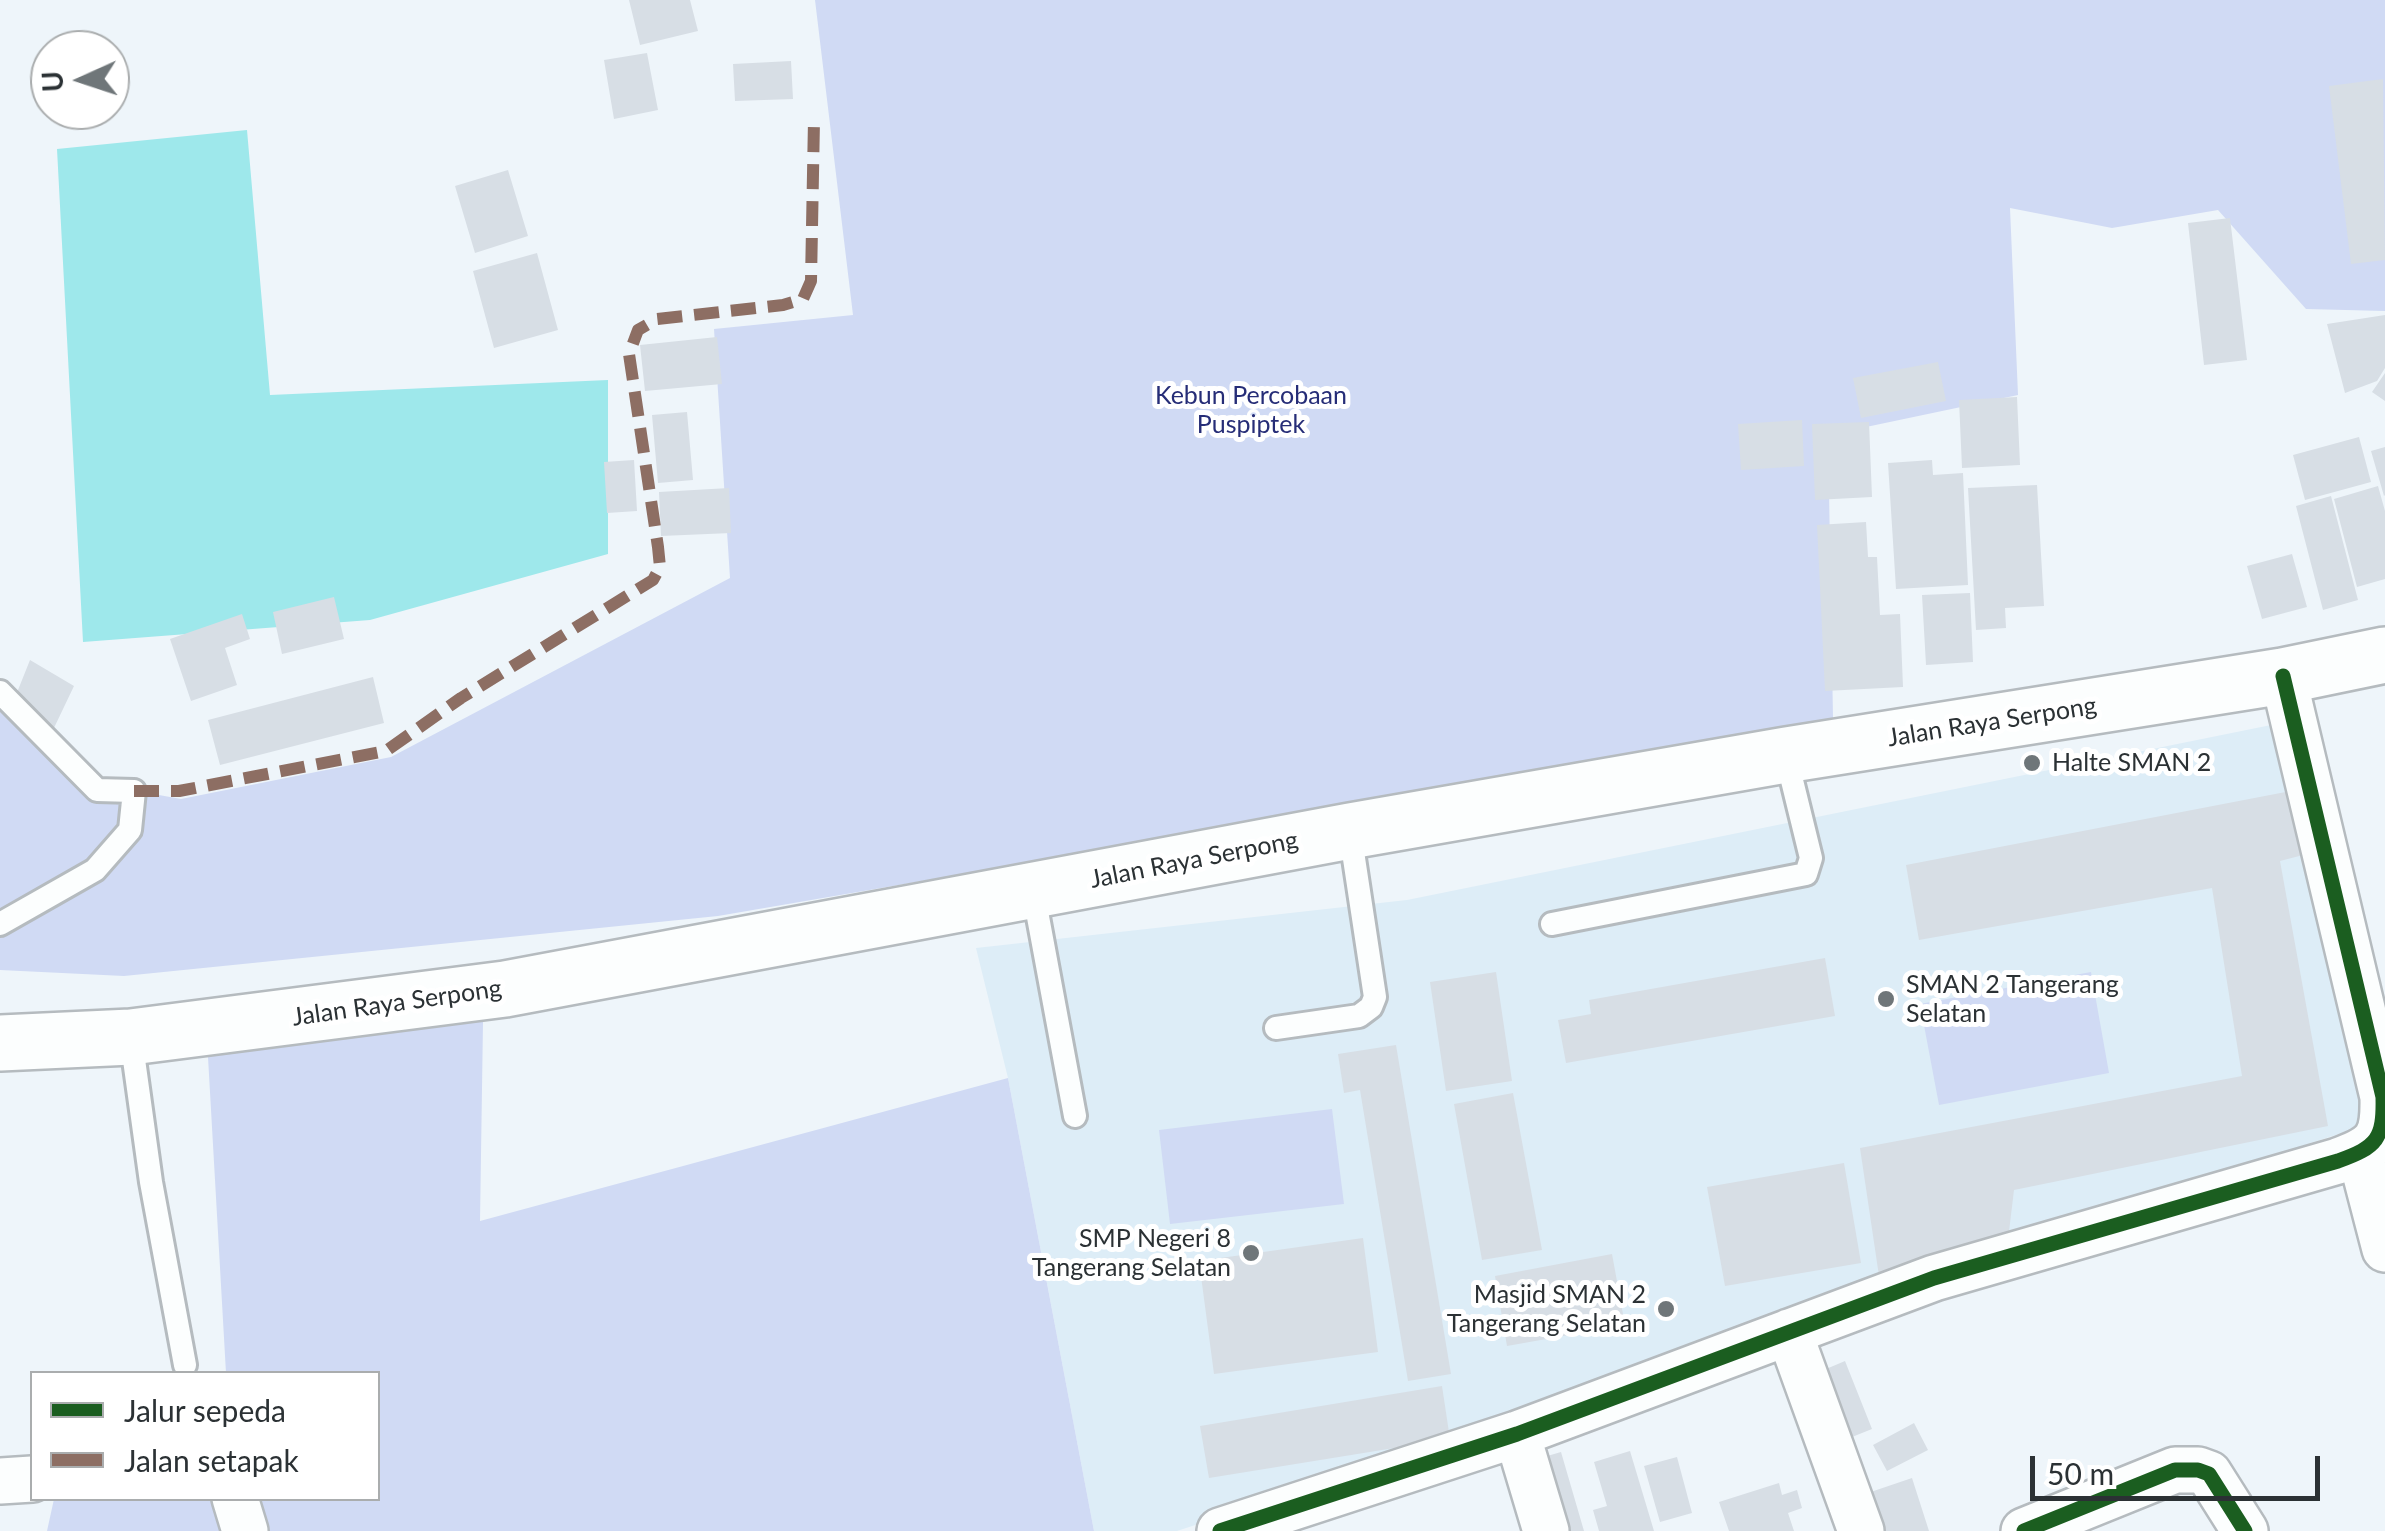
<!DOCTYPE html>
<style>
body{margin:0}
#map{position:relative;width:2385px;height:1531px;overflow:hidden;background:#eef5fa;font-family:Lato,sans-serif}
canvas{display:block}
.legend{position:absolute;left:30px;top:1371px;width:350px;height:130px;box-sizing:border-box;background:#fff;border:2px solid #aaadae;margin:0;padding:12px 18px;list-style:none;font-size:30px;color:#2b3134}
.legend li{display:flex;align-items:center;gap:20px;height:50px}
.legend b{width:50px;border:2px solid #aaadae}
.north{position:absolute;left:30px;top:30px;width:100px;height:100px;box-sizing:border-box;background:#fff;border:2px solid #aaadae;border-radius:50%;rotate:267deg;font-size:28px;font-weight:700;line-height:40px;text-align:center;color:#2b3134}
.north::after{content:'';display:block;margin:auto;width:35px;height:45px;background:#6f7679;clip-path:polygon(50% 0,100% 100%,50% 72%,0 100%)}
.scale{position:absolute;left:2030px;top:1456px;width:290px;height:45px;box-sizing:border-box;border:5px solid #2b3134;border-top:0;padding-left:12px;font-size:30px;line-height:35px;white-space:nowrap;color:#2b3134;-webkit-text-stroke:8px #fff;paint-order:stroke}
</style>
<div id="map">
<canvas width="2385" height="1531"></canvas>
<ul class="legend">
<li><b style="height:12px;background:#1b5e20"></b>Jalur sepeda</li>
<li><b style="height:12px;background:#8d6e63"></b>Jalan setapak</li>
</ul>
<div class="north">U</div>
<div class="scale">50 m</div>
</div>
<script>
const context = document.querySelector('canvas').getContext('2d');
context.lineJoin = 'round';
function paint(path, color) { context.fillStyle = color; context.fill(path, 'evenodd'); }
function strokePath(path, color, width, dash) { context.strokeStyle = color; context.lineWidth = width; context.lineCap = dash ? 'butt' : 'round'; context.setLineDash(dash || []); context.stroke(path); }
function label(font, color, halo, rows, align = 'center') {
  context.font = font + ' Lato,sans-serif'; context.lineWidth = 10; context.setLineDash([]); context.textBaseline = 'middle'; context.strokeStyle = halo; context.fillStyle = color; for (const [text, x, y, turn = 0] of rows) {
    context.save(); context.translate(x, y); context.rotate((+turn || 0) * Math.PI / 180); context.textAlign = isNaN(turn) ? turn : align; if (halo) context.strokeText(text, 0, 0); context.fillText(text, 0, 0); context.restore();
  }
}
paint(new Path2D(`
 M2281,723L2375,1098L2357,1128L1831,1300L1487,1429L1177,1531H1094L1008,1078L976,948L1407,900Z`), '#ddedf7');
paint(new Path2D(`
 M815,0H2385V311L2306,309L2218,210L2112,228L2010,208L2018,395L1828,435L1833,718L1545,774L718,916L124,976L0,970V696L76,780L181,799L391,757L730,578L714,329L853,315Z
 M2091,972L2109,1073L1939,1105L1920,1004Z
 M206,1022H483L480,1221L1008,1078L1094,1531H47L54,1499L378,1498V1374L226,1373Z
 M1332,1109L1344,1204L1170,1224L1159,1130Z`), '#d0daf4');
paint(new Path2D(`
 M247,130L270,395L608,380V554L370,620L83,642L57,149Z`), '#9ee8eb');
paint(new Path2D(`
 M629,0H690L698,31L640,45Z
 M647,53L658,110L614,119L604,60Z
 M791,61L793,99L735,101L733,64Z
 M2383,79L2385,260L2351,264L2329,86Z
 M508,170L528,236L475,253L455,186Z
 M2230,218L2247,360L2204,365L2188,223Z
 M537,253L558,330L494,348L473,271Z
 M2385,315V368L2377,381L2345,393L2327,324Z
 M717,337L722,384L645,391L640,345Z
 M1938,362L1946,401L1861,418L1853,378Z
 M2385,373V401L2372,392Z
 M2017,397L2020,465L1962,468L1959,400Z
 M687,412L693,480L658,483L652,415Z
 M1802,420L1804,466L1741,470L1738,424Z
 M1869,422L1872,497L1815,500L1812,424Z
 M2359,437L2371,482L2305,500L2293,455Z
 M2385,447V495L2384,496L2371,451Z
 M634,460L637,511L607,513L604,462Z
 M1932,460L1933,475L1963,473L1968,585L1896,589L1888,463Z
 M2037,485L2044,606L2005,608L2006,628L1976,630L1968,488Z
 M2378,486L2385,511V579L2357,587L2334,499Z
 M729,488L731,533L661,536L659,492Z
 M2331,496L2358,600L2323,610L2296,506Z
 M1866,522L1868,557H1877L1880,615L1900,614L1903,687L1825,691L1817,525Z
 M2292,554L2307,607L2262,619L2247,566Z
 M1970,593L1973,662L1926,665L1922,595Z
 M334,597L344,639L282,654L273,612Z
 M242,614L250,639L225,648L237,685L191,701L170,639Z
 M30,660L74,686L53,730L16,695Z
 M373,677L384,723L220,765L208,720Z
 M2296,790L2307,854L2280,861L2328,1126L2014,1190L2007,1248L1879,1276L1860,1148L2242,1076L2212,888L1919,940L1906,865Z
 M1825,958L1835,1016L1566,1063L1558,1020L1591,1014L1589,1000Z
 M1496,972L1512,1081L1446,1091L1430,982Z
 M1396,1045L1451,1374L1408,1381L1360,1090L1344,1093L1338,1054Z
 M1513,1093L1542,1250L1482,1260L1454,1104Z
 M1844,1163L1861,1263L1725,1286L1707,1187Z
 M1363,1238L1378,1352L1214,1374L1199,1261Z
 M1612,1254L1625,1325L1507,1346L1495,1276Z
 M1845,1361L1872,1429L1847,1439L1819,1372Z
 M1442,1386L1450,1439L1209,1478L1200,1426Z
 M1914,1423L1928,1450L1887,1471L1873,1445Z
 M1630,1451L1654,1531H1599L1593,1510L1607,1506L1594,1462Z
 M1561,1452L1584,1531H1559L1537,1459Z
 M1677,1457L1692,1513L1660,1522L1644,1466Z
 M1912,1478L1929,1531H1868L1856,1497Z
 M1779,1483L1782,1495L1797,1490L1802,1508L1788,1513L1794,1531H1729L1719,1502Z`), '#d7dee5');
const service = new Path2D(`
 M0,692L97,790L134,791L130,830L95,870L0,924
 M1033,890L1075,1116
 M1552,924L1806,874L1811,858L1786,756
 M1276,1028L1359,1016L1371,1007L1375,997L1350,832
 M131,1038L151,1182L185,1365`);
const minor = new Path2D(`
 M2360,1153L2385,1249
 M1789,1332L1861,1531
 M1517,1434L1546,1531
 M0,1481L32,1479
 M235,1498L245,1531
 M1220,1531L1517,1434L1934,1278L2338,1161C2377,1147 2384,1139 2383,1097L2283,676
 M2024,1531L2175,1470H2198L2209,1474L2245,1531`);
const secondary = new Path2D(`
 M0,1043L131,1037L505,989L1350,831L1786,755L2283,676L2385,655`);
strokePath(service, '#b5bbbf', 28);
strokePath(minor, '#b5bbbf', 50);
strokePath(secondary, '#b5bbbf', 60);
strokePath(service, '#fcfefe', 22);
strokePath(minor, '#fcfefe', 45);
strokePath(secondary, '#fcfefe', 55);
strokePath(new Path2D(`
 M134,791H179L386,751L461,698L653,580L660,567L658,547L629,354L638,330L657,319L783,305L803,299L811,281L814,120`), '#8d6e63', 12, [25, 12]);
strokePath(new Path2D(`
 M1220,1531L1517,1434L1934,1278L2338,1161C2377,1147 2384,1139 2383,1097L2283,676
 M2024,1531L2175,1470H2198L2209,1474L2245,1531`), '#1b5e20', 15);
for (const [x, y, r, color] of [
 [2032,763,10,"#6f7679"],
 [1886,999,10,"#6f7679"],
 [1251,1253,10,"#6f7679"],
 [1666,1309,10,"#6f7679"]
]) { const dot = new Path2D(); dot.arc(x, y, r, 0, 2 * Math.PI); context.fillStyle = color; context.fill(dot); strokePath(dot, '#fff', 4); }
label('25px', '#262d77', '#fff', [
 ["Kebun Percobaan",1251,396],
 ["Puspiptek",1251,425]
]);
label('25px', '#2b3134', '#fff', [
 ["Jalan Raya Serpong",1992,722,-9],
 ["Jalan Raya Serpong",1194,860,-11],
 ["Jalan Raya Serpong",397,1003,-8]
]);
label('25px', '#2b3134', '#fff', [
 ["Halte SMAN 2",2052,763],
 ["SMAN 2 Tangerang",1906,985],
 ["Selatan",1906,1014],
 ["SMP Negeri 8",1231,1239,"right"],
 ["Tangerang Selatan",1231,1268,"right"],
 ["Masjid SMAN 2",1646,1295,"right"],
 ["Tangerang Selatan",1646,1324,"right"]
], 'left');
</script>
